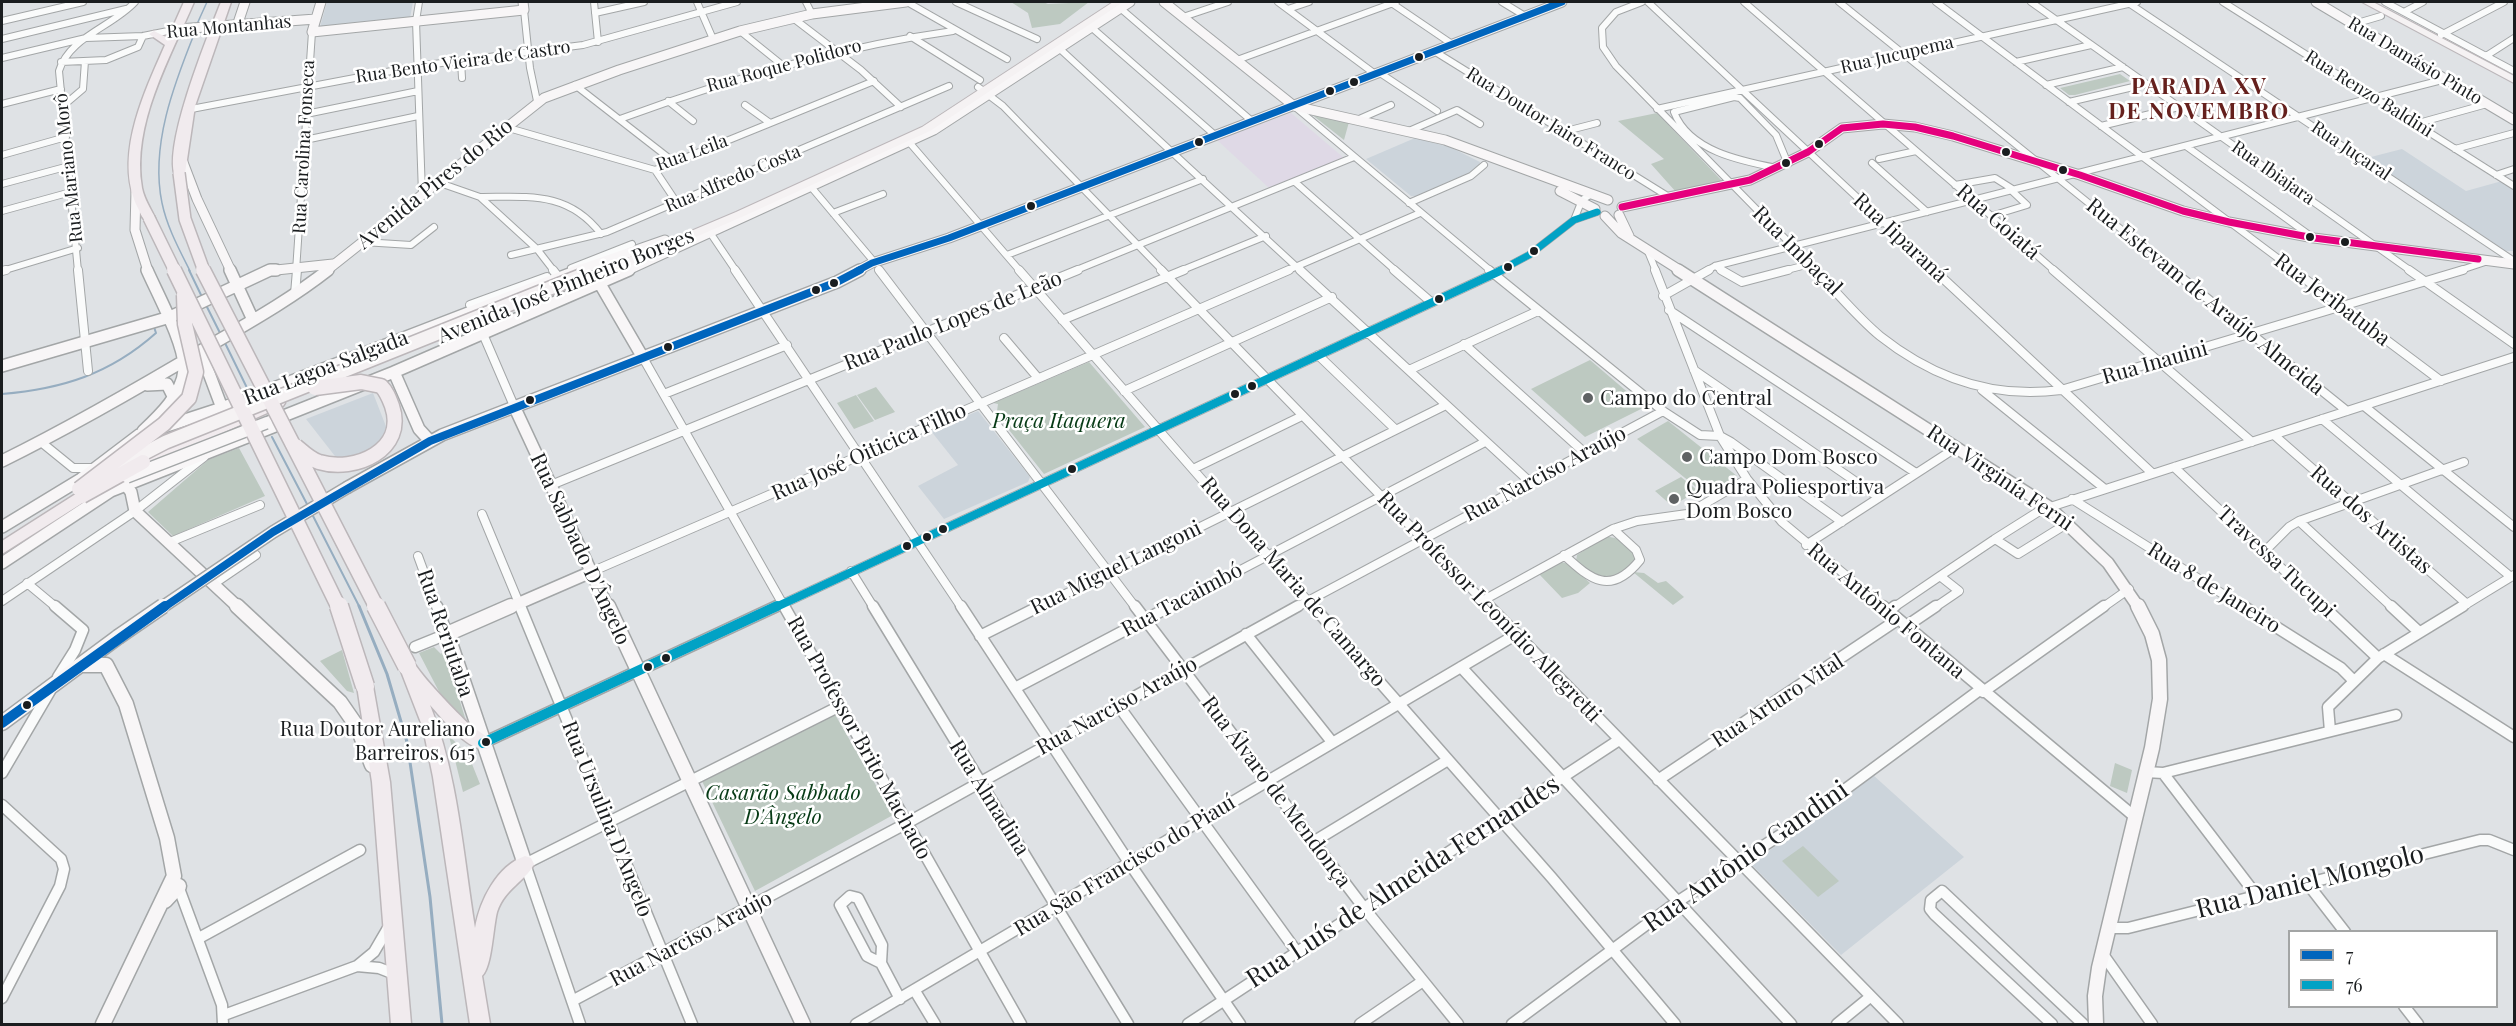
<!DOCTYPE html>
<meta charset="utf-8">
<style>
body{margin:0}
#map{position:relative;width:2516px;height:1026px;overflow:hidden;background:#dfe2e5;font-family:"Playfair Display",serif}
canvas{display:block}
.frame{position:absolute;inset:0;border:3px solid #1a1d1f;pointer-events:none}
.legend{position:absolute;left:2288px;top:930px;width:210px;height:78px;box-sizing:border-box;background:#fff;border:2px solid #a3a5a5;margin:0;padding:8px 10px;list-style:none;font-size:18px;color:#1a1d1f}
.legend li{display:flex;align-items:center;gap:12px;height:30px}
.legend b{width:30px;border:2px solid #a3a5a5}
</style>
<div id="map">
<canvas width="2516" height="1026"></canvas>
<div class="frame"></div>
<ul class="legend">
<li><b style="height:8px;background:#0065bd"></b>7</li>
<li><b style="height:8px;background:#01a2c5"></b>76</li>
</ul>
</div>
<script>
const context = document.querySelector('canvas').getContext('2d');
context.lineJoin = 'round';
function paint(path, color) { context.fillStyle = color; context.fill(path, 'evenodd'); }
function strokePath(path, color, width, dash) { context.strokeStyle = color; context.lineWidth = width; context.lineCap = dash ? 'butt' : 'round'; context.setLineDash(dash || []); context.stroke(path); }
function label(font, color, halo, rows, align = 'center') {
  context.font = font + ' "Playfair Display",serif'; context.lineWidth = 5; context.setLineDash([]); context.textBaseline = 'middle'; context.strokeStyle = halo; context.fillStyle = color; for (const [text, x, y, turn = 0] of rows) {
    context.save(); context.translate(x, y); context.rotate((+turn || 0) * Math.PI / 180); context.textAlign = isNaN(turn) ? turn : align; if (halo) context.strokeText(text, 0, 0); context.fillText(text, 0, 0); context.restore();
  }
}
paint(new Path2D(`
 M327,2H413L410,18L320,27Z
 M1415,138L1450,147L1480,162L1479,167L1475,171L1417,196H1411L1366,159Z
 M2402,149L2466,191L2502,181L2514,189V251H2506L2367,158Z
 M373,393L387,429L383,442L370,454L338,460L306,419Z
 M978,411L1030,477L1028,482L944,519L918,486L958,465L931,431Z
 M1873,775L1964,857L1841,955L1751,864Z`), '#ccd4db');
paint(new Path2D(`
 M1291,113L1344,158L1269,188L1217,140Z`), '#dfd9e6');
paint(new Path2D(`
 M1011,2H1043L1048,4L1089,2L1060,24L1032,28L1028,13Z
 M2120,74L2130,81L2075,95H2069L2060,88Z
 M1657,113L1723,182L1676,192L1651,164L1664,159L1618,121Z
 M1311,114L1349,122L1344,140Z
 M1590,360L1645,407L1585,437L1531,389Z
 M1089,362L1145,427L1044,474L994,411H997L998,404L993,403Z
 M876,387L895,412L875,420L857,395Z
 M856,395L874,421L854,429L837,403Z
 M1668,421L1737,476L1706,495L1637,439Z
 M239,448L265,496L173,536L148,512L208,460Z
 M1681,477L1698,491L1672,506L1655,491Z
 M1605,537C1621,536 1633,547 1636,562L1618,576L1604,582L1594,577L1576,561L1577,555Z
 M1561,562L1569,564L1590,583L1578,593L1562,598L1539,574Z
 M1633,572L1644,573L1658,583L1666,581L1684,597L1673,605Z
 M434,647L441,654L444,650L467,724L447,707L419,653Z
 M342,650L354,693L347,691L320,661Z
 M833,711L893,815L755,891L701,779Z
 M449,736L468,754L480,784L463,792Z
 M2115,763L2132,770L2127,793L2110,786Z
 M1803,846L1839,881L1818,897L1782,861Z`), '#bdc9c1');
strokePath(new Path2D(`
 M197,24L207,2
 M190,271C179,249 167,227 162,203C150,146 174,84 195,32`), '#96adc0', 1.5);
strokePath(new Path2D(`
 M189,270L202,297
 M206,305L221,335
 M225,343L250,394
 M2,394C62,389 110,374 156,333L154,327
 M272,437L308,506
 M312,514L360,608`), '#96adc0', 2);
strokePath(new Path2D(`
 M359,606L387,674L407,742L430,897L442,1024`), '#96adc0', 3);
const streetFar2 = new Path2D(`
 M419,2L416,21L422,194
 M594,2L598,42
 M697,2L713,39
 M806,2L812,14
 M907,2L1007,59
 M956,2L1037,39
 M1278,2L1375,74
 M1390,2L1452,44
 M1502,2L1525,16
 M1642,2L1616,12L1602,28L1603,47L1616,66L1817,271
 M1648,2L1936,271
 M1744,2L2055,271
 M1839,2L2173,271
 M1936,2L2295,271
 M2031,2L2411,271
 M2127,2L2514,261
 M2223,2L2514,186
 M2385,2L2514,71
 M1120,8L1253,122
 M1288,9L1309,2
 M524,10L530,68L537,101
 M2404,12L2423,2
 M595,13L644,2
 M1183,17L1228,2
 M793,18L861,70L901,107
 M2,21L83,2
 M2354,24L2381,16
 M1091,27L1216,136
 M740,31L781,64
 M2441,35L2504,2
 M910,36L980,80
 M2,39L126,9
 M1060,49L1301,271
 M1434,51L1669,197
 M2486,56L2514,38
 M2,58L86,38L143,36L178,29
 M1237,60L1396,2
 M461,61L462,78
 M61,62L106,60L138,47L143,36
 M2016,62L2091,45
 M1380,73L1437,111
 M575,85L674,162
 M2046,85L2123,67
 M978,87L1003,106L1163,271
 M668,101L693,121
 M2069,102L2146,84
 M2,104L61,89
 M745,105L770,123
 M63,106L83,89L85,61
 M1294,106L1491,271
 M1657,109L2137,2
 M186,110L418,66L583,45L737,2
 M306,114L418,91
 M620,119C729,79 838,47 953,31
 M1357,120L1391,105
 M2415,124L2487,104
 M2101,126L2179,107
 M505,127L655,170L874,81
 M1409,131L1457,110L1480,124
 M1566,131L1597,123
 M305,140L418,116
 M909,142L1020,271
 M2186,146L2312,237
 M2455,149L2514,133
 M2,155L66,137
 M1879,159L1916,151
 M1872,163L1927,212
 M1777,168C1741,161 1689,151 1674,112L1734,97L1740,98L1776,135L1788,164
 M655,170L677,203
 M2496,175L2514,169
 M437,182L480,197L537,249L554,271
 M1295,182L1396,271
 M2,184L69,166
 M1955,185L1995,178L2014,190
 M812,188L875,263
 M480,197C529,197 568,191 601,234
 M1409,203L1471,176L1484,165
 M2,211L71,192
 M833,213L883,194
 M1991,216L2027,205L2012,191
 M1574,220L1582,200L1590,195
 M711,234L736,271
 M363,242L411,245L434,227
 M1647,249L1656,271
 M511,255L607,232L949,86
 M1007,255L1203,179
 M1715,266L1724,271
 M571,268L632,244
 M2,271L78,248
 M78,271L59,71C69,37 112,27 135,2
 M296,271L312,32
 M1074,271L1354,157
 M1180,271L1266,236
 M1286,271L1420,213
 M1499,271L1529,255L1574,220L1597,212
 M1706,271L1715,266L2446,79
 M1783,271L1810,264
 M2458,271L2488,261`);
const streetFar1 = new Path2D(`
 M78,270L88,371
 M553,270L556,274
 M735,270L962,608
 M879,270L1136,608
 M1019,270L1314,608
 M1161,270L1490,608
 M1300,270L1530,482
 M1394,270L1431,302
 M1489,270L1663,411L1700,435L1720,436L1731,442L1842,522
 M1655,270L1720,436L1747,479L1782,522L1885,608
 M1721,270L1742,282L1788,270
 M1815,270C1836,291 1857,317 1880,336C1933,378 1994,399 2061,390L2463,270
 M1934,270L2152,473
 M2053,270L2252,442
 M2172,270L2347,411
 M2293,270L2441,381
 M2409,270L2514,344
 M2,271L6,270
 M295,294L297,270
 M1663,296L1709,270
 M470,305L547,277
 M1669,310L1916,473
 M1062,320L1184,270
 M483,334L514,406
 M1004,338L1038,378
 M1464,344L1585,453
 M1318,355L1395,429
 M642,356L785,608
 M1409,370L1538,311
 M1694,370L1878,497
 M1982,390L2105,489
 M1124,391L1332,297
 M664,394L787,345
 M2364,406L2514,527
 M2322,419L2511,577
 M2274,435L2467,604
 M41,442L73,468H94
 M2174,467L2324,608
 M1195,468L1302,416
 M551,485L1078,270
 M2072,499L2245,608
 M482,514L521,608
 M2299,521L2393,608
 M2068,523L2018,554L1995,539L2041,510L2514,357
 M170,542L260,505
 M1806,545L1957,447
 M2265,551L2289,527L2299,521L2464,462
 M1564,555C1591,580 1611,596 1640,560L1636,550L1613,529
 M418,556L437,608
 M851,571L874,608
 M591,572L1289,270
 M1940,576L1995,539
 M27,583L57,608
 M215,583L256,555
 M2,601L135,511L204,457
 M1482,601L1613,529L1637,521L1687,514L1747,479
 M774,608L1502,270
 M1037,608L1446,405
 M1168,608L1485,442
 M1295,608L1663,411
 M1893,608L1940,576L1959,591L1934,608
 M2102,608L2129,589
 M2460,608L2514,575`);
const street = new Path2D(`
 M55,606L83,630L75,650L58,677
 M520,606L692,1024
 M784,606L1021,1024
 M873,606L1128,1024
 M961,606L1130,864L1240,1024
 M1135,606L1364,908L1458,1024
 M1313,606L1552,878L1675,1024
 M1489,606L1898,1024
 M1883,606L2135,817
 M2243,606L2341,668L2353,680
 M2323,606L2378,658
 M2391,606L2419,632
 M1887,612L1895,606
 M1905,627L1936,606
 M1246,634L1332,742
 M980,636L1040,606
 M415,647L447,634L437,606
 M2384,654L2514,737
 M1461,667L1791,1024
 M1015,688L1171,606
 M1983,692L2104,606
 M1118,705L1297,952
 M2330,731L2328,707L2378,658L2463,606
 M483,743L777,606
 M2146,772L2163,773L2257,896
 M2,773L50,691
 M2163,773L2396,715
 M1658,780L1897,620
 M2,805L61,859L64,869L60,886L2,998
 M1313,842L1448,760
 M177,883L222,1005L223,1024
 M2307,883L2345,932
 M850,896L858,898L882,945L881,963L867,956L840,905Z
 M2109,928H2128L2480,840H2489L2514,850
 M199,938L360,850
 M2102,953L2152,1024
 M881,963L900,999
 M357,966L379,968L397,975
 M915,991L935,1024
 M572,1001L907,823L1298,606
 M2404,1006L2418,1024
 M224,1015L357,966L374,952L388,928
 M580,1024L525,864L840,706
 M856,1024L1517,634
 M1188,1024L1619,740
 M1360,1024L1423,981
 M1512,1024L1677,902L1805,819L1981,689
 M1837,1024L1870,997
 M2052,1024L1934,914L1930,909L1931,900L1942,891L2083,1024`);
const secondaryFar2 = new Path2D(`
 M321,2L312,32L524,10L523,2
 M1164,2L1294,106L1445,140L1608,200
 M2316,2L2514,120
 M238,23L245,2
 M178,29L316,19
 M181,157L197,199L231,271
 M136,190L135,230L148,271
 M1560,191L1595,209
 M1622,207L1750,180L1808,152L1842,128L1883,124L1915,127L1953,136L2080,175L2183,211L2229,222L2314,238L2514,264
 M1619,215L1629,236
 M1605,216L1621,233L1681,271
 M267,271L333,264
 M326,271L544,98L619,70L740,31L812,14L906,2
 M576,271L665,240
 M626,271L934,130L1130,2
 M857,271L872,263L949,238L1562,2`);
const secondaryFar1 = new Path2D(`
 M230,270L253,320
 M1678,270L2049,507L2108,563L2139,608
 M596,277L642,356
 M201,352L222,408
 M2,366L170,317L270,270H276
 M394,372L419,429L430,441
 M147,385L167,384L173,396
 M514,406L608,608
 M266,423L394,372L629,270
 M143,431C160,415 182,394 184,370C186,346 157,293 147,270
 M2,461C73,426 142,386 209,346C250,322 291,299 328,270
 M119,476L131,492L135,511L239,608
 M348,487L442,435L837,282L860,270
 M2,527L81,479L139,435L222,408L580,270
 M2,563L111,491L278,425
 M508,608L591,572`);
const secondary = new Path2D(`
 M237,606L340,702L358,728L372,765
 M511,606L447,634L525,864
 M608,606L803,1024
 M80,665H106L126,704L167,838L174,876L103,1024
 M2,723L118,637
 M165,901L179,886
 M2096,1024L2095,996L2099,968L2152,748L2160,699L2159,660L2152,634L2138,606`);
const primary = new Path2D(`
 M1113,2H1123L930,131L744,216L590,283H582L580,280L582,277L736,212L922,127Z
 M2362,2H2373L2514,76V83Z`);
const highway = new Path2D(`
 M184,2H194C170,58 131,125 142,188C144,199 151,209 155,218L149,222C142,220 141,214 138,208C113,157 144,93 165,45L149,34L154,31L168,38Z
 M221,2H231L195,106L185,173L183,176H175C163,145 208,35 221,2Z
 M278,398L285,403L283,406L148,466H138L136,462L138,458Z
 M82,490L87,492L89,496L87,500L2,554V541Z
 M407,659L413,661C420,675 457,713 470,725C477,731 487,735 492,743L489,748C470,755 442,718 430,705C458,775 463,854 475,928C480,900 497,866 525,856L531,858L534,864C526,881 505,888 497,912C493,927 492,967 482,976L490,1024H470L433,777L423,728L399,666L401,661Z
 M365,679L371,681L373,686L390,782L411,1024H391L372,782L357,686L359,681Z`);
strokePath(streetFar2, '#a3a6a7', 8);
strokePath(streetFar1, '#a3a6a7', 10);
strokePath(street, '#a3a6a7', 13);
strokePath(secondaryFar2, '#a3a6a7', 11);
strokePath(secondaryFar1, '#a3a6a7', 14);
strokePath(secondary, '#a3a6a7', 17);
strokePath(primary, '#bcb7ba', 2);
strokePath(highway, '#bcb7ba', 3);
strokePath(streetFar2, '#fafbfb', 6);
strokePath(streetFar1, '#fafbfb', 8);
strokePath(street, '#fafbfb', 10);
strokePath(secondaryFar2, '#f8f6f7', 9);
strokePath(secondaryFar1, '#f8f6f7', 11);
strokePath(secondary, '#f8f6f7', 14);
paint(primary, '#f5f2f3');
paint(highway, '#f1ebee');
const secondaryBridgeFar1 = new Path2D(`
 M127,477L266,423
 M161,608L273,532L348,487`);
const secondaryBridge = new Path2D(`
 M118,637L163,606`);
const primaryBridge = new Path2D(`
 M110,471L166,442L580,276`);
const highwayBridgeFar2 = new Path2D(`
 M179,173L185,219L204,271
 M149,218L175,271`);
const highwayBridgeFar1 = new Path2D(`
 M174,270L339,608
 M203,270L377,608
 M296,446C303,452 310,459 319,462C355,473 407,450 392,406C389,398 387,392 381,386L361,382L315,388
 M79,489L164,424L189,398L196,372L185,324L184,295
 M82,496L143,462`);
const highwayBridge = new Path2D(`
 M339,606L365,686
 M376,606L407,666`);
strokePath(secondaryBridgeFar1, '#a3a6a7', 14, []);
strokePath(secondaryBridge, '#a3a6a7', 17, []);
strokePath(primaryBridge, '#bcb7ba', 16, []);
strokePath(highwayBridgeFar2, '#bcb7ba', 14, []);
strokePath(highwayBridgeFar1, '#bcb7ba', 17, []);
strokePath(highwayBridge, '#bcb7ba', 21, []);
strokePath(secondaryBridgeFar1, '#f8f6f7', 11);
strokePath(secondaryBridge, '#f8f6f7', 14);
strokePath(primaryBridge, '#f5f2f3', 13);
strokePath(highwayBridgeFar2, '#f1ebee', 11);
strokePath(highwayBridgeFar1, '#f1ebee', 14);
strokePath(highwayBridge, '#f1ebee', 18);
strokePath(new Path2D(`
 M857,271L872,263L949,238L1562,2`), '#0065bd', 7);
strokePath(new Path2D(`
 M163,608L273,532L430,441L837,282L860,270`), '#0065bd', 8);
strokePath(new Path2D(`
 M2,723L165,606`), '#0065bd', 10);
strokePath(new Path2D(`
 M1499,271L1529,255L1574,220L1597,212`), '#01a2c5', 7);
strokePath(new Path2D(`
 M774,608L1502,270`), '#01a2c5', 8);
strokePath(new Path2D(`
 M483,743L777,606`), '#01a2c5', 10);
strokePath(new Path2D(`
 M1622,207L1750,180L1808,152L1842,128L1883,124L1915,127L1953,136L2080,175L2183,211L2229,222L2314,238L2478,259`), '#e5007d', 7);
for (const [x, y, r, color] of [
 [1419,57,5,"#1a1d1f"],
 [1354,82,5,"#1a1d1f"],
 [1330,91,5,"#1a1d1f"],
 [1199,142,5,"#1a1d1f"],
 [1819,144,5,"#1a1d1f"],
 [2006,152,5,"#1a1d1f"],
 [1786,163,5,"#1a1d1f"],
 [2063,170,5,"#1a1d1f"],
 [1031,206,5,"#1a1d1f"],
 [2310,237,5,"#1a1d1f"],
 [2345,242,5,"#1a1d1f"],
 [1534,251,5,"#1a1d1f"],
 [1508,267,5,"#1a1d1f"],
 [834,283,5,"#1a1d1f"],
 [816,290,5,"#1a1d1f"],
 [1439,299,5,"#1a1d1f"],
 [668,347,5,"#1a1d1f"],
 [1252,386,5,"#1a1d1f"],
 [1235,394,5,"#1a1d1f"],
 [1588,398,6,"#5f6264"],
 [530,400,5,"#1a1d1f"],
 [1687,457,6,"#5f6264"],
 [1072,469,5,"#1a1d1f"],
 [1674,499,6,"#5f6264"],
 [943,529,5,"#1a1d1f"],
 [927,537,5,"#1a1d1f"],
 [907,546,5,"#1a1d1f"],
 [666,658,5,"#1a1d1f"],
 [648,667,5,"#1a1d1f"],
 [27,705,5,"#1a1d1f"],
 [486,742,5,"#1a1d1f"]
]) { const dot = new Path2D(); dot.arc(x, y, r, 0, 2 * Math.PI); context.fillStyle = color; context.fill(dot); strokePath(dot, '#fff', 2); }
label('18px', '#1a1d1f', '#fff', [
 ["Rua Montanhas",229,27,-5],
 ["Rua Jucupema",1897,55,-13],
 ["Rua Damásio Pinto",2415,61,31],
 ["Rua Bento Vieira de Castro",463,62,-8],
 ["Rua Roque Polidoro",784,66,-15],
 ["Rua Renzo Baldini",2369,94,32],
 ["Rua Doutor Jairo Franco",1551,124,32],
 ["Rua Carolina Fonseca",304,147,-87],
 ["Rua Juçaral",2351,151,34],
 ["Rua Leila",692,153,-20],
 ["Rua Mariano Morô",69,168,-96],
 ["Rua Ibiajara",2273,173,35],
 ["Rua Alfredo Costa",733,179,-23]
]);
label('20px', '#1a1d1f', '#fff', [
 ["Rua Doutor Aureliano",475,730],
 ["Barreiros, 615",475,754]
], 'right');
label('21px', '#1a1d1f', '#fff', [
 ["Avenida Pires do Rio",435,184,-39],
 ["Rua Goiatá",1998,222,41],
 ["Rua Jiparaná",1900,238,43],
 ["Rua Imbaçal",1797,251,45],
 ["Avenida José Pinheiro Borges",566,286,-22],
 ["Rua Estevam de Araújo Almeida",2205,297,39],
 ["Rua Jeribatuba",2332,300,37],
 ["Rua Paulo Lopes de Leão",953,321,-22],
 ["Rua Inauini",2155,363,-16],
 ["Rua Lagoa Salgada",326,368,-21],
 ["Rua José Oiticica Filho",869,452,-24],
 ["Rua Narciso Araújo",1545,474,-28],
 ["Rua Virginía Ferni",2000,478,34],
 ["Rua dos Artistas",2371,520,41],
 ["Rua Sabbado D'Ângelo",580,549,65],
 ["Travessa Tucupi",2276,562,43],
 ["Rua Miguel Langoni",1116,568,-26],
 ["Rua Dona Maria de Camargo",1293,582,49],
 ["Rua 8 de Janeiro",2214,588,32],
 ["Rua Tacaimbó",1182,600,-28],
 ["Rua Professor Leonídio Allegretti",1489,607,46],
 ["Rua Antônio Fontana",1886,611,40],
 ["Rua Reriutaba",445,633,71],
 ["Rua Arturo Vital",1778,701,-33],
 ["Rua Narciso Araújo",1117,706,-29],
 ["Rua Professor Brito Machado",859,738,61],
 ["Rua Álvaro de Mendonça",1276,792,53],
 ["Rua Almadina",989,798,58],
 ["Rua Ursulina D'Angelo",607,819,68],
 ["Rua São Francisco do Piauí",1125,866,-31],
 ["Rua Narciso Araújo",691,939,-28]
]);
label('21px', '#1a1d1f', '#fff', [
 ["Campo do Central",1600,398],
 ["Campo Dom Bosco",1699,457],
 ["Quadra Poliesportiva",1686,487],
 ["Dom Bosco",1686,511]
], 'left');
label('italic 21px', '#063a15', '#fff', [
 ["Praça Itaquera",1059,421],
 ["Casarão Sabbado",783,793],
 ["D'Ângelo",783,817]
]);
context.letterSpacing = '1.5px';
label('bold 22px', '#65201d', '#fff', [
 ["PARADA XV",2199,87],
 ["DE NOVEMBRO",2199,112]
]);
context.letterSpacing = '0px';
label('26px', '#1a1d1f', '#fff', [
 ["Rua Antônio Gandini",1746,857,-35],
 ["Rua Luís de Almeida Fernandes",1403,882,-33],
 ["Rua Daniel Mongolo",2310,882,-14]
]);
</script>
